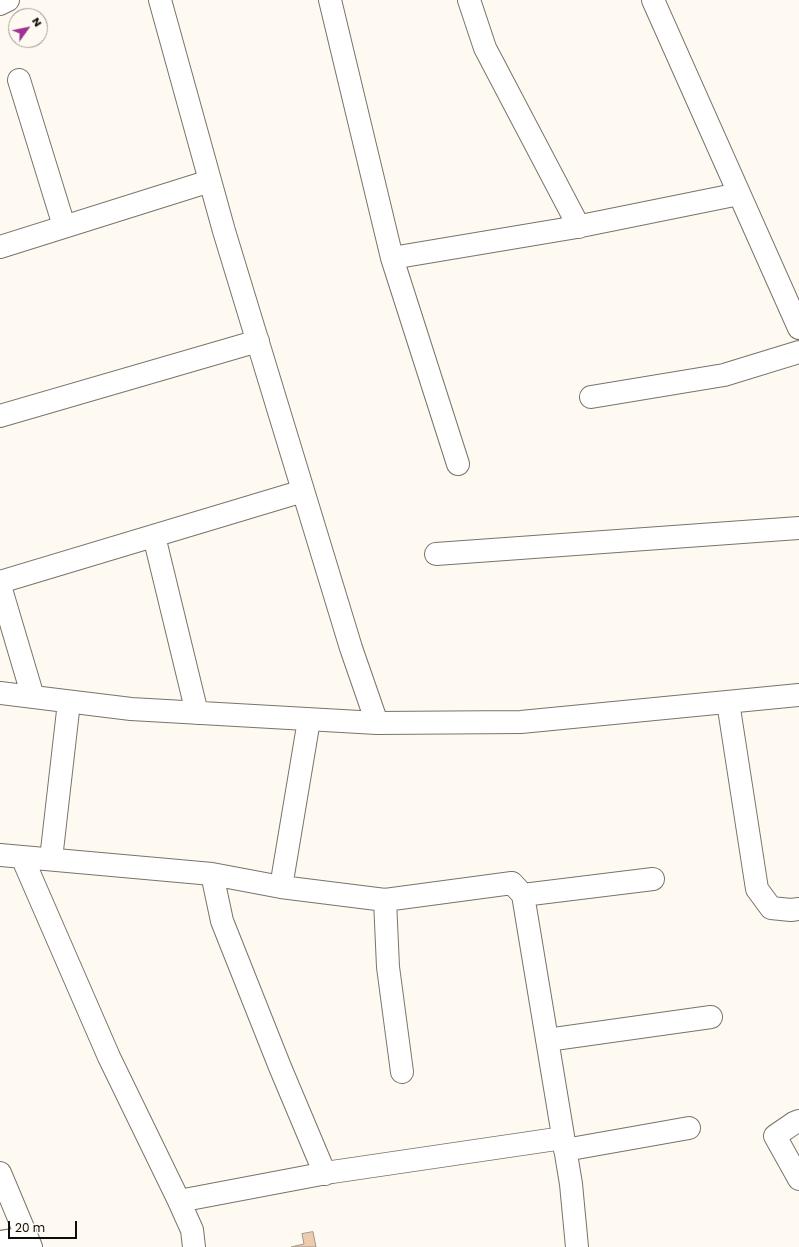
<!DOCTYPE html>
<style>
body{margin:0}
#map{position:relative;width:799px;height:1247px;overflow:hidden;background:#fffaf1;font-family:Poppins,sans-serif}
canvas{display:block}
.north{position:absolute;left:8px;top:8px;width:40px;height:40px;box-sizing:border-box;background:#fffaf1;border:1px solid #9f9b94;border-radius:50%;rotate:57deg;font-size:11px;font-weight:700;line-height:16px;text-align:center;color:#0f0d09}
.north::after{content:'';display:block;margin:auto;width:14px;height:18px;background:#9f3291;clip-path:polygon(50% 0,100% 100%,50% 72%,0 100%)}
.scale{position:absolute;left:8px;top:1221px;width:69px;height:18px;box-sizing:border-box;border:2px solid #0f0d09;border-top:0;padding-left:5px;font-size:12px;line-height:14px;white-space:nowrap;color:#0f0d09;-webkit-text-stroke:3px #fffaf1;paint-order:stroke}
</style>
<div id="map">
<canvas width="799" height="1247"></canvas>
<div class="north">N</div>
<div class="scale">20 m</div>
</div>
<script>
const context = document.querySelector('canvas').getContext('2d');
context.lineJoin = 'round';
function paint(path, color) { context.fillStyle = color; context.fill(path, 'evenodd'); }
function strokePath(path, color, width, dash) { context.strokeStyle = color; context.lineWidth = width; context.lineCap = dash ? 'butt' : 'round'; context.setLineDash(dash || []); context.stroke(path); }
const building = new Path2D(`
 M313,1232L316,1247H291L304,1244L302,1234Z`);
paint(building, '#eecaae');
strokePath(building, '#a0978f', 1);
const minor = new Path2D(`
 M160,0L224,231L351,648L377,723
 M330,0L392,258L571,228L739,194
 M469,0L485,48L579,227
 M653,0L799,328
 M0,4L8,0
 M19,80L64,226
 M0,247L210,181
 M392,258L458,464
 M591,397L724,375L799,352
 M0,416L258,341
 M154,536L197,713
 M436,554L799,528
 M0,582L303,491
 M0,586L33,697
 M0,693L131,709L377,723L521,722L799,695
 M728,702L757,889L771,908L791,910L799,909
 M0,855L212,874L281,887L385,900L512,883L523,895L571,1184L577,1247
 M22,857L109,1057L179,1201L192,1230L194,1247
 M51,859L69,702
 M212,874L222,921L280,1067L325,1174
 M281,887L309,720
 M523,895L653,879
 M385,900L388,967L402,1072
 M547,1040L711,1017
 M799,1121L794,1123L775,1136L799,1179
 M565,1150L689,1128
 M0,1173L31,1247
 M179,1201L332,1172L563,1138
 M0,1242L27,1238`);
strokePath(minor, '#79736a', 24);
strokePath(minor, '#fff', 22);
</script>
